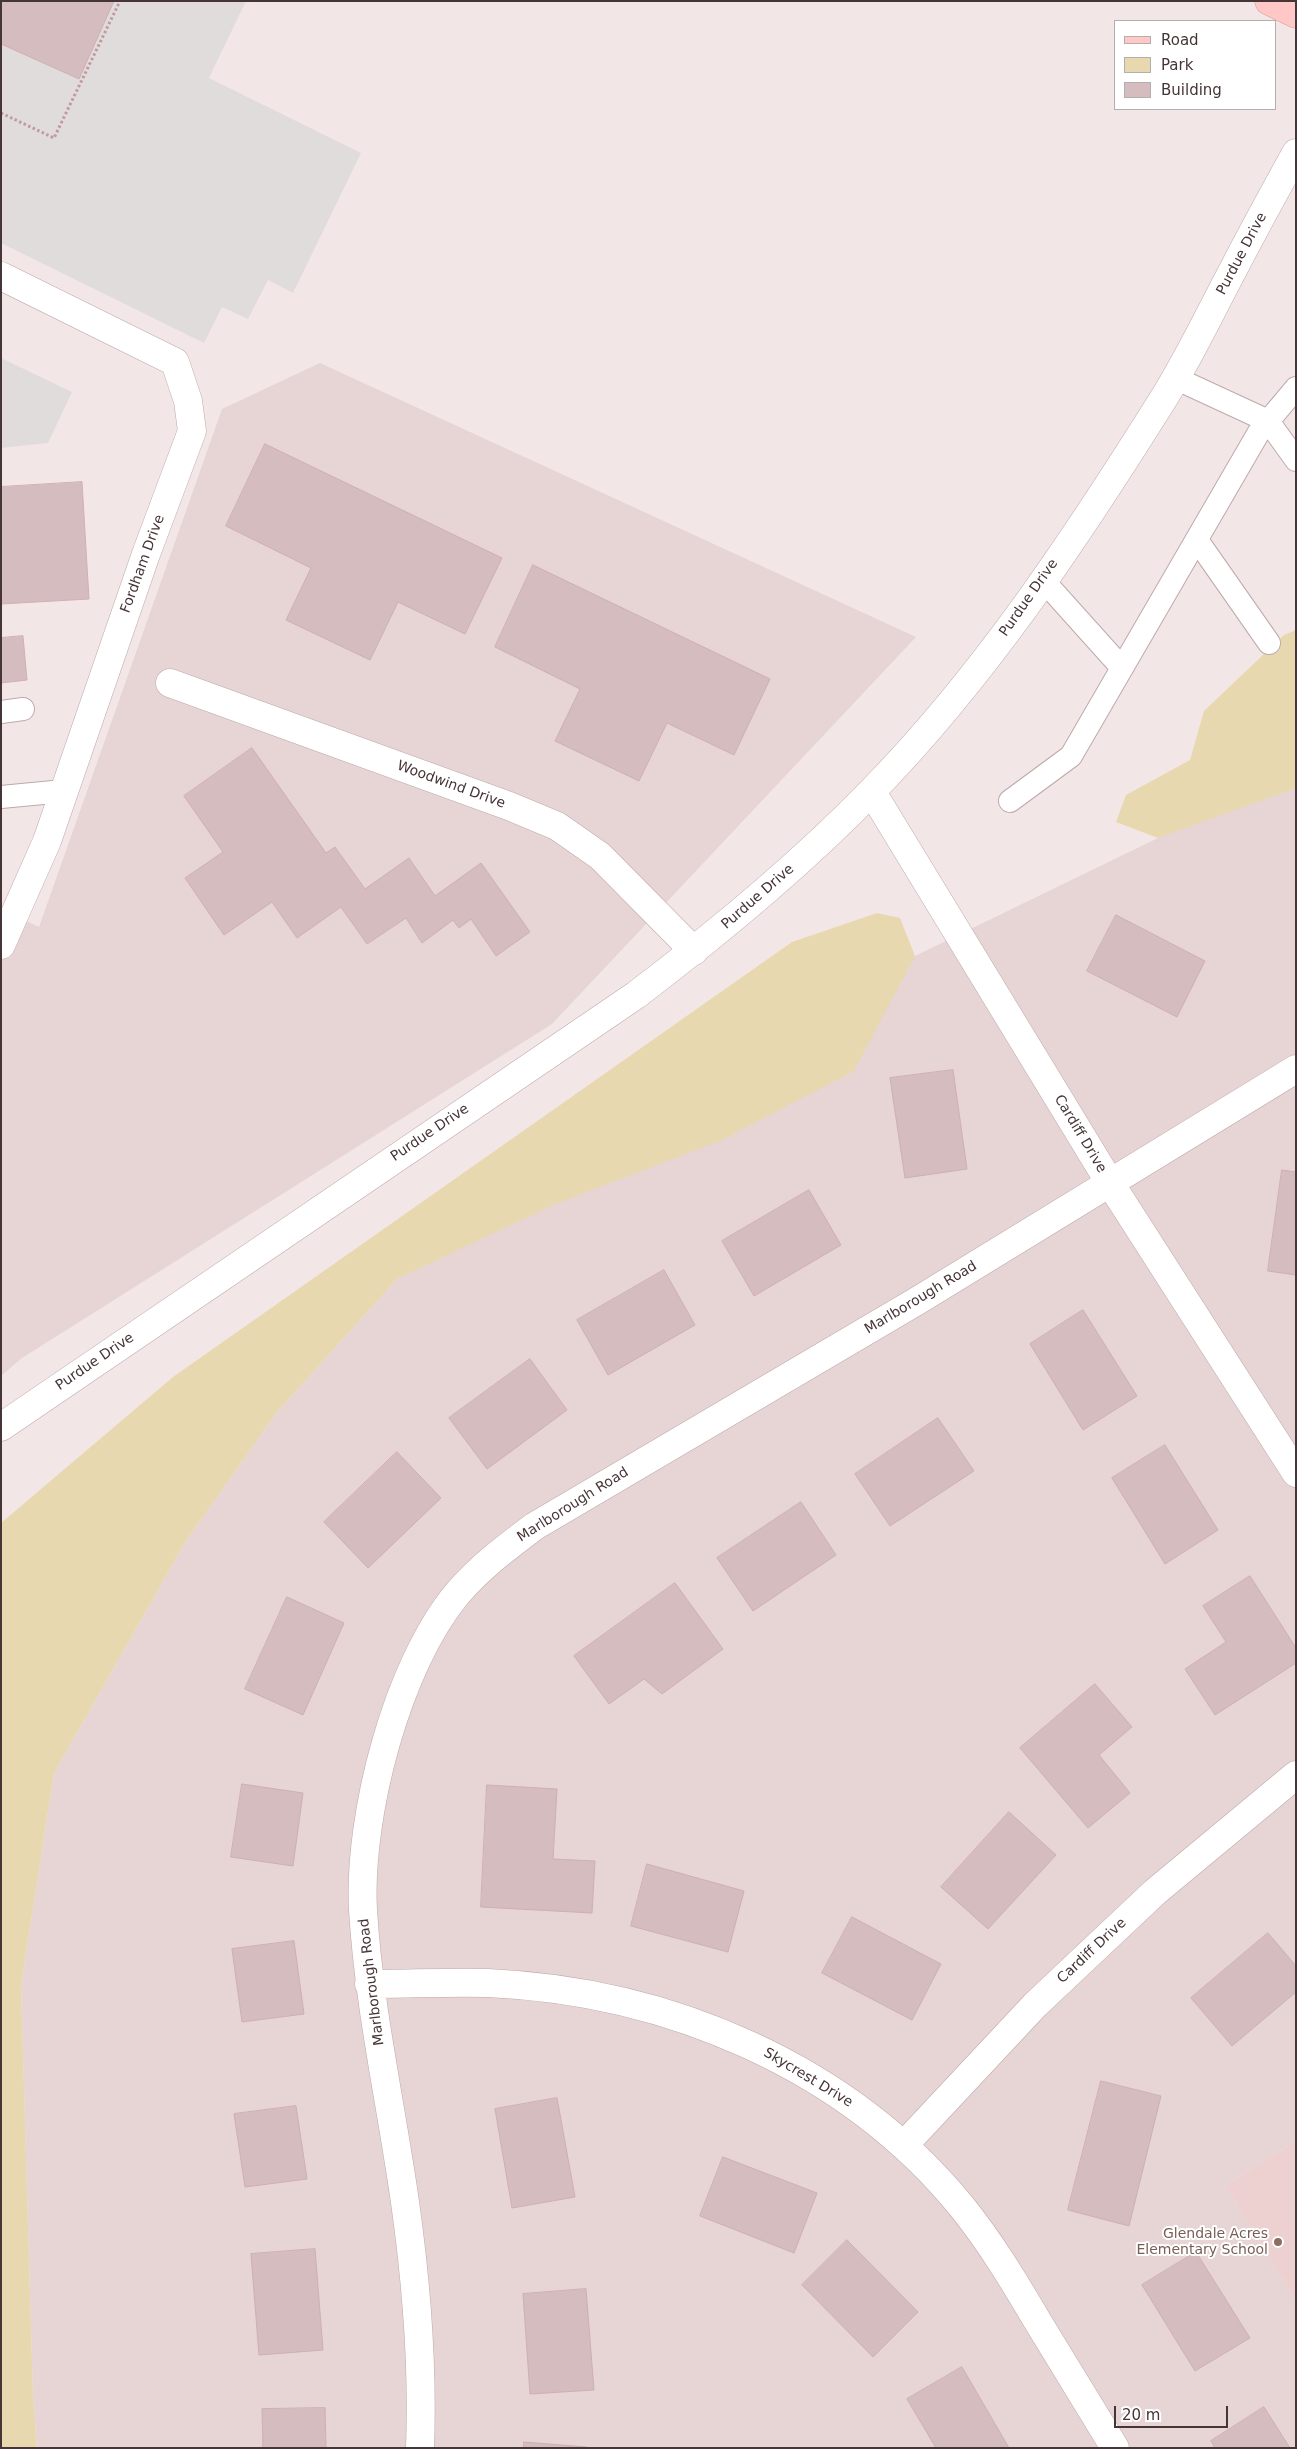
<!DOCTYPE html>
<style>
body{margin:0}
#map{position:relative;width:1297px;height:2449px;overflow:hidden;background:#f3e6e7;font-family:"DejaVu Sans",sans-serif}
canvas{display:block}
.frame{position:absolute;inset:0;border:2px solid #463537;pointer-events:none}
.legend{position:absolute;left:1114px;top:20px;width:162px;height:90px;box-sizing:border-box;background:#fff;border:1px solid #b5aeaf;margin:0;padding:6px 9px;list-style:none;font-size:15px;color:#463537}
.legend li{display:flex;align-items:center;gap:10px;height:25px}
.legend b{width:25px;border:1px solid #b5aeaf}
.scale{position:absolute;left:1114px;top:2406px;width:114px;height:22px;box-sizing:border-box;border:2px solid #463537;border-top:0;padding-left:6px;font-size:15px;line-height:18px;white-space:nowrap;color:#463537;-webkit-text-stroke:4px #fff;paint-order:stroke}
</style>
<div id="map">
<canvas width="1297" height="2449"></canvas>
<div class="frame"></div>
<ul class="legend">
<li><b style="height:6px;background:#ffc7c5"></b>Road</li>
<li><b style="height:14px;background:#e8d8af"></b>Park</li>
<li><b style="height:14px;background:#d5bcbf"></b>Building</li>
</ul>
<div class="scale">20 m</div>
</div>
<script>
const context = document.querySelector('canvas').getContext('2d');
context.lineJoin = 'round';
function paint(path, color) { context.fillStyle = color; context.fill(path, 'evenodd'); }
function strokePath(path, color, width, dash) { context.strokeStyle = color; context.lineWidth = width; context.lineCap = dash ? 'butt' : 'round'; context.setLineDash(dash || []); context.stroke(path); }
function label(font, color, halo, rows, align = 'center') {
  context.font = font + ' "DejaVu Sans",sans-serif'; context.lineWidth = 4; context.setLineDash([]); context.textBaseline = 'middle'; context.strokeStyle = halo; context.fillStyle = color; for (const [text, x, y, turn = 0] of rows) {
    context.save(); context.translate(x, y); context.rotate((+turn || 0) * Math.PI / 180); context.textAlign = isNaN(turn) ? turn : align; if (halo) context.strokeText(text, 0, 0); context.fillText(text, 0, 0); context.restore();
  }
}
paint(new Path2D(`
 M320,363L916,637L552,1024L22,1358L1,1376V909L39,927L222,409Z
 M1296,759V2141L1225,2185L1296,2300V2448H37L33,2396L21,1985L54,1773L186,1541L277,1412L397,1279L915,956L1158,838Z`), '#e7d4d5');
paint(new Path2D(`
 M1296,2141V2300L1225,2185Z`), '#edd0d0');
paint(new Path2D(`
 M1296,630V788L1158,838L1116,822L1126,795L1190,760L1204,711L1284,635Z
 M877,913L900,918L915,956L854,1071L720,1141L553,1205L397,1279L277,1412L186,1541L54,1773L21,1985L33,2396L37,2448H1V1523L173,1377L792,942Z`), '#e8d8af');
paint(new Path2D(`
 M1,1H246L209,78L361,153L293,293L268,280L248,319L222,307L204,343L1,243Z
 M1,358L72,392L48,443L1,448Z`), '#e1dcdc');
const building = new Path2D(`
 M1,1H114L79,79L1,44Z
 M265,444L502,558L465,634L398,602L370,660L286,620L311,568L226,526Z
 M82,482L89,599L1,604V487Z
 M533,565L770,679L734,755L667,723L639,781L555,741L580,689L495,647Z
 M23,636L27,680L1,683V638Z
 M252,748L326,853L335,847L365,889L409,858L435,896L481,863L530,932L496,956L471,919L459,928L453,920L422,943L406,918L367,944L341,907L297,938L272,902L224,935L185,878L223,852L184,796Z
 M1116,915L1205,961L1177,1017L1087,971Z
 M953,1070L967,1169L905,1178L890,1078Z
 M1282,1170L1296,1172V1275L1268,1271Z
 M809,1190L841,1245L754,1296L722,1241Z
 M664,1270L695,1325L608,1375L577,1320Z
 M1083,1310L1137,1396L1083,1430L1030,1344Z
 M530,1359L567,1410L487,1469L449,1418Z
 M938,1418L974,1471L890,1526L855,1474Z
 M1165,1445L1218,1530L1165,1564L1112,1478Z
 M397,1452L441,1498L368,1568L324,1522Z
 M801,1502L836,1555L753,1611L717,1558Z
 M1250,1576L1296,1648V1663L1215,1715L1185,1669L1226,1642L1203,1606Z
 M675,1583L723,1649L662,1694L644,1679L609,1704L574,1656Z
 M287,1597L344,1623L303,1715L245,1689Z
 M1095,1684L1132,1727L1099,1755L1130,1793L1088,1828L1020,1748Z
 M242,1784L303,1793L293,1866L231,1857Z
 M487,1785L557,1789L553,1859L595,1861L592,1913L481,1907Z
 M1009,1812L1056,1855L988,1929L941,1887Z
 M647,1864L744,1891L728,1952L631,1926Z
 M852,1917L941,1964L912,2020L822,1973Z
 M1268,1933L1296,1966V1992L1232,2046L1191,1998Z
 M294,1941L304,2014L242,2022L232,1949Z
 M1101,2081L1161,2096L1129,2226L1068,2210Z
 M557,2098L575,2197L512,2208L495,2109Z
 M296,2106L307,2179L245,2187L234,2114Z
 M723,2157L817,2193L794,2253L700,2216Z
 M847,2240L918,2312L873,2357L802,2285Z
 M315,2249L323,2350L259,2355L251,2254Z
 M1196,2252L1250,2338L1195,2371L1142,2285Z
 M586,2289L594,2390L530,2394L523,2294Z
 M962,2367L1009,2448H936L907,2399Z
 M1264,2407L1290,2448H1215L1211,2441Z
 M325,2408L326,2448H263L262,2409Z
 M524,2442L587,2447V2448H524Z`);
paint(building, '#d5bcbf');
strokePath(building, '#d0afb3', 1);
const service = new Path2D(`
 M1175,378L1268,421L1296,460
 M1197,540L1269,643
 M1043,580L1122,668
 M1,712L23,709
 M1,797L64,791
 M1010,801L1071,756L1259,432L1296,388`);
const minor = new Path2D(`
 M1,276L175,362L188,401L192,431L146,554L47,841L1,945
 M170,683L509,806L557,826L600,856L694,951
 M872,792L1110,1183L1296,1473
 M369,1984C408,1984 448,1982 488,1983C668,1991 847,2066 962,2207C991,2243 1015,2283 1038,2322C1064,2364 1089,2406 1115,2448
 M904,2145L1035,2005L1155,1892L1296,1775
 M420,2448C423,2369 416,2280 405,2202C391,2104 369,2008 363,1910C358,1816 397,1666 457,1594C480,1567 507,1547 535,1526L917,1301L1296,1069`);
const tertiary = new Path2D(`
 M1,1427L636,995C719,932 798,867 870,793C984,677 1076,538 1162,401C1189,358 1210,313 1234,268C1254,229 1275,191 1296,153`);
const secondary = new Path2D(`
 M1269,1L1296,14`);
strokePath(service, '#bfa9aa', 24);
strokePath(minor, '#bfa9aa', 29);
strokePath(tertiary, '#bfa9aa', 29);
strokePath(secondary, '#dd9d9c', 29);
strokePath(new Path2D(`
 M1,113L54,138L120,1`), '#c19a9d', 3, [2.5, 2.5]);
strokePath(service, '#fff', 22);
strokePath(minor, '#fff', 28);
strokePath(tertiary, '#fff', 28);
strokePath(secondary, '#ffc7c5', 28);
for (const [x, y, r, color] of [
 [1278,2242,5,"#8d6e63"]
]) { const dot = new Path2D(); dot.arc(x, y, r, 0, 2 * Math.PI); context.fillStyle = color; context.fill(dot); strokePath(dot, '#fff', 2); }
label('14px', '#463537', '#fff', [
 ["Purdue Drive",1242,254,-62],
 ["Fordham Drive",143,564,-70],
 ["Purdue Drive",1029,598,-55],
 ["Woodwind Drive",451,785,20],
 ["Purdue Drive",758,897,-41],
 ["Purdue Drive",430,1133,-34],
 ["Cardiff Drive",1080,1134,59],
 ["Marlborough Road",921,1298,-31],
 ["Purdue Drive",95,1362,-34],
 ["Marlborough Road",573,1505,-32],
 ["Cardiff Drive",1092,1951,-43],
 ["Marlborough Road",372,1982,-97],
 ["Skycrest Drive",808,2078,31]
]);
label('14px', '#785e54', '#fff', [
 ["Glendale Acres",1268,2234],
 ["Elementary School",1268,2250]
], 'right');
</script>
